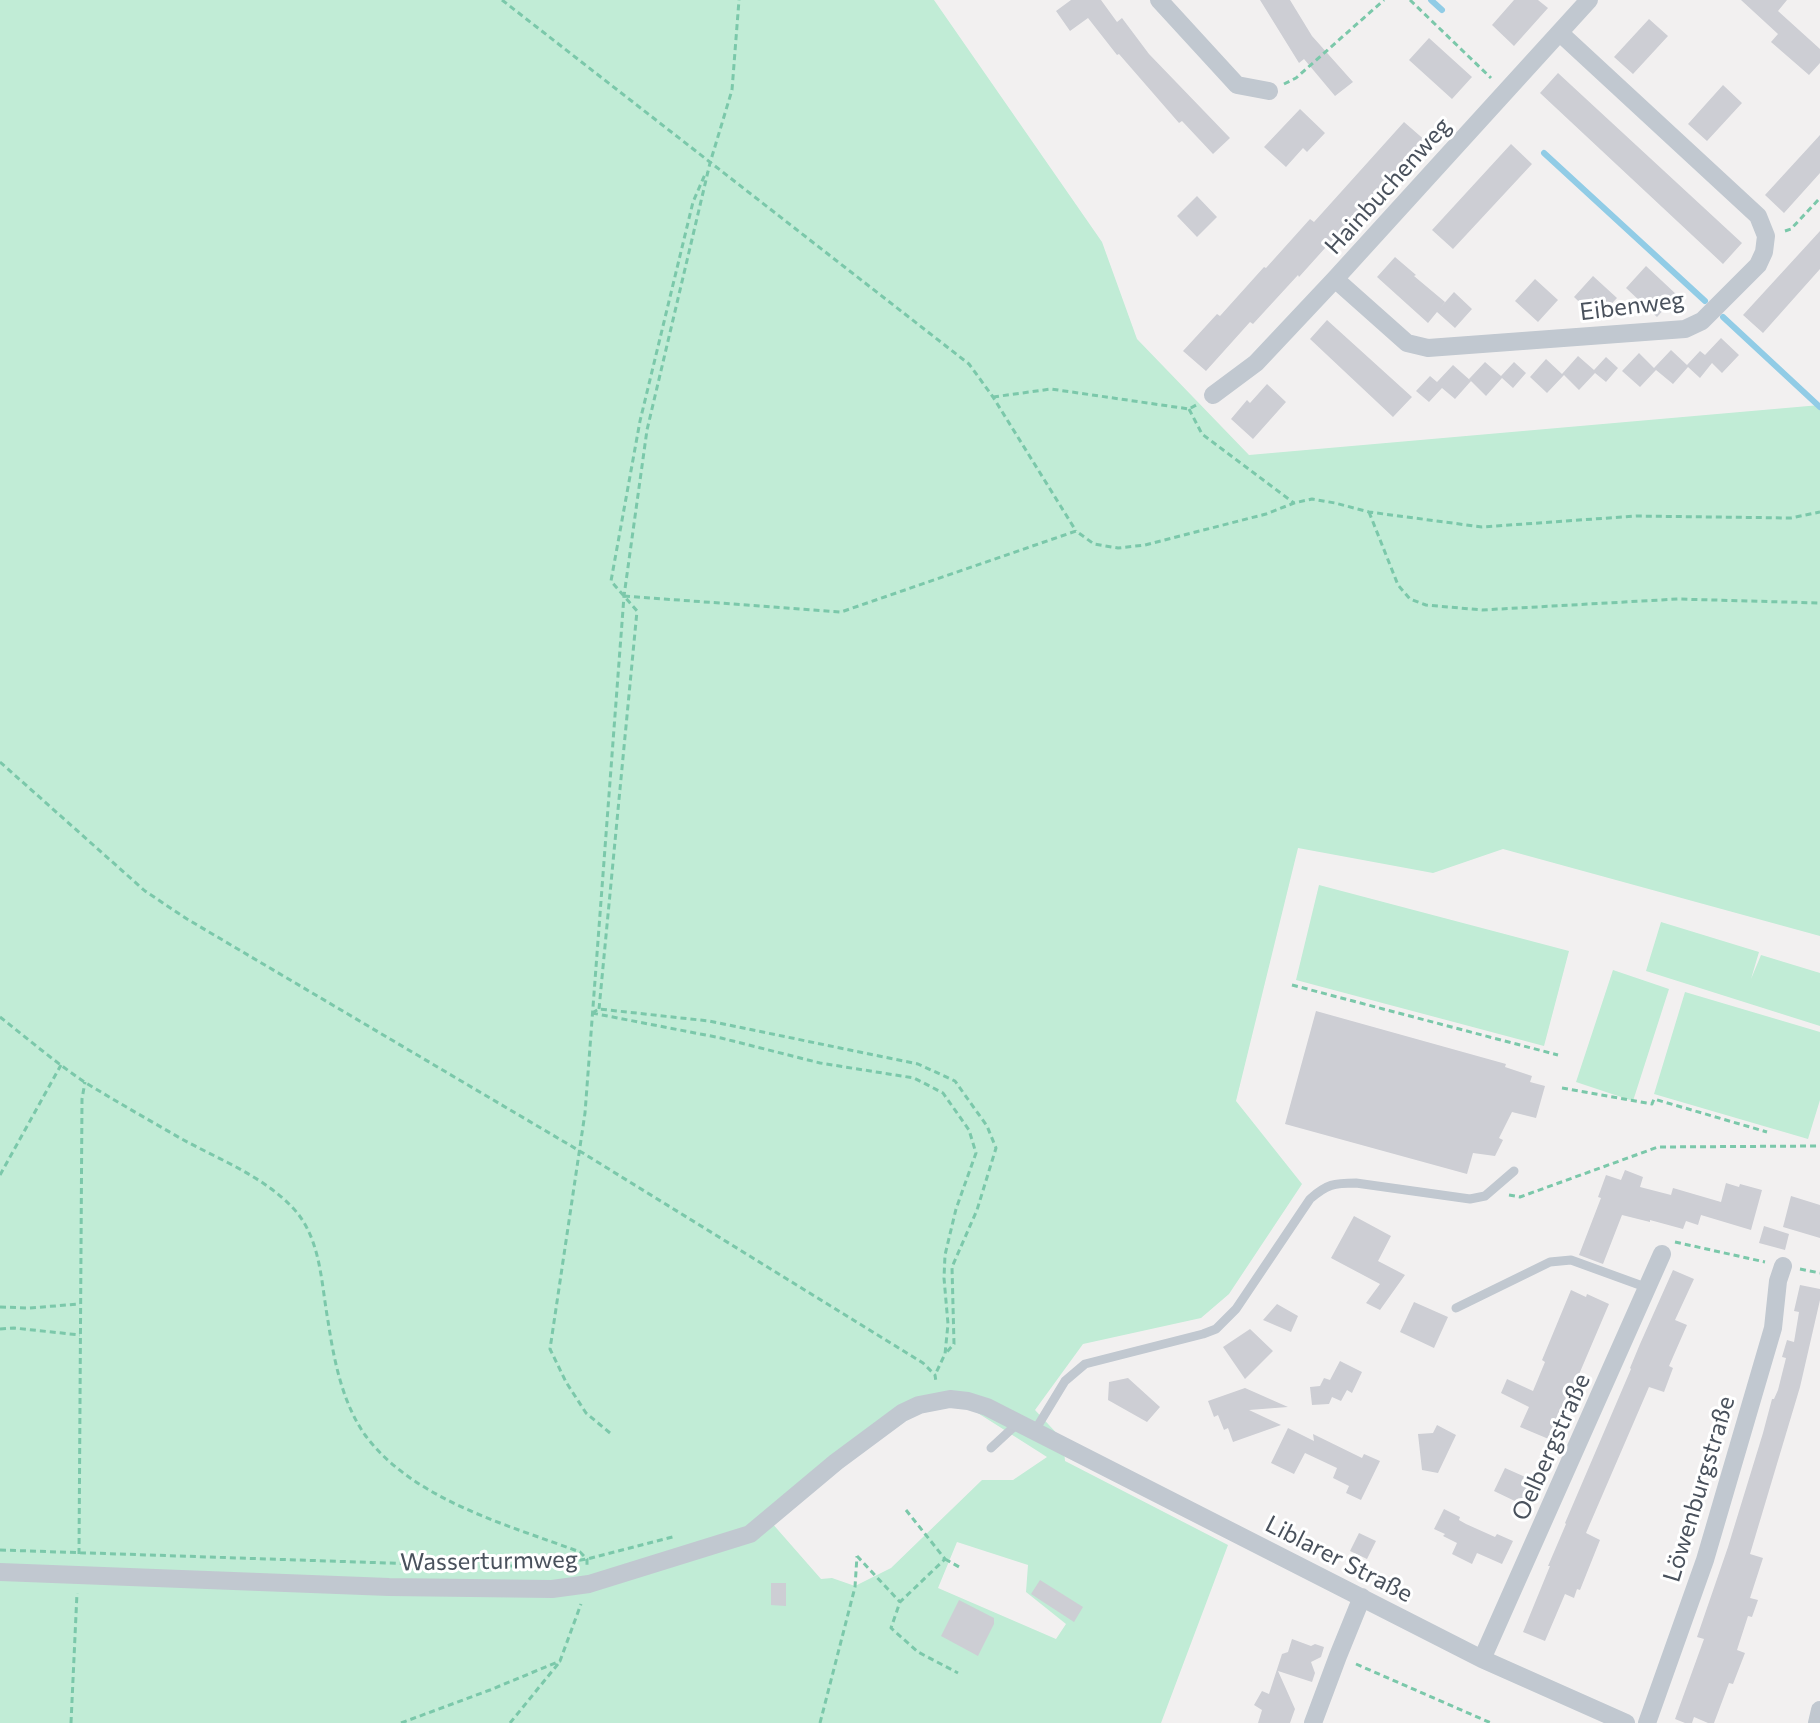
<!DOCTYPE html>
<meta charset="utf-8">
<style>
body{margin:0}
canvas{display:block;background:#f2f0f0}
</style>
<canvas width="1820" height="1723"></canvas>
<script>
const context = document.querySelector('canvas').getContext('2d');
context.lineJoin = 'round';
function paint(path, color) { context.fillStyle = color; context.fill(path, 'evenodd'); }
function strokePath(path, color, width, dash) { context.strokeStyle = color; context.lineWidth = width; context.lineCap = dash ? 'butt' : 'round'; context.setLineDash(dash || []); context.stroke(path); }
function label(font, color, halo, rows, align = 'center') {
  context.font = font + ' Commissioner,sans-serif'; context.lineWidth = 6; context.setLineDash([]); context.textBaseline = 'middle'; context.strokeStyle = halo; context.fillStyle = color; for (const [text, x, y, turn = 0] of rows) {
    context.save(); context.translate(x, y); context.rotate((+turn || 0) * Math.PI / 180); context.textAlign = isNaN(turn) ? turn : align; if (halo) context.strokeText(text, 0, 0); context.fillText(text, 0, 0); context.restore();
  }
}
paint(new Path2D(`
 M0,0H934L1102,242L1137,339L1249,455L1820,405V936L1503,849L1433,873L1298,848L1236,1101L1302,1184L1229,1294L1201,1318L1083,1344L1035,1410L1063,1440L1065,1461L1228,1545L1161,1723H0ZM945,1405L973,1410L1047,1457L1013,1480H982L891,1568L855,1586L832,1578L821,1579L771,1522L903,1418ZM957,1542L1028,1565L1026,1592L1066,1624L1056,1639L938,1588Z
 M1319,885L1569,951L1544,1046L1296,980Z
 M1661,922L1759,952L1751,979L1761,955L1820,973V1026L1646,971Z
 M1613,970L1669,989L1633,1101L1576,1082Z
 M1685,992L1820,1032V1100L1808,1139L1654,1094Z`), '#c1ecd6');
strokePath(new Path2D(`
 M1431,0L1442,10
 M1544,153L1705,301
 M1723,317L1820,407`), '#91cce6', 6);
paint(new Path2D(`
 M1071,0H1101L1117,22L1122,18L1149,54L1230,138L1213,154L1182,121L1179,123L1119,54L1117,55L1088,18L1070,31L1056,11Z
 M1260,0H1290L1312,36L1353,82L1335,96L1304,59L1299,63Z
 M1514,0H1538L1548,8L1514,46L1492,25Z
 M1741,0H1787L1778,11L1820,49V63L1809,75L1771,42L1778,34Z
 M1649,19L1668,36L1633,74L1614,57Z
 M1429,38L1472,77L1452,99L1409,60Z
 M1558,73L1742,243L1723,264L1540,93Z
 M1723,85L1742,103L1707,141L1688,124Z
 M1300,109L1325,133L1307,152L1303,148L1286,167L1264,147Z
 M1404,122L1427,142L1347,230L1344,227L1299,277L1298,275L1253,324L1250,322L1206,371L1183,351L1217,314L1220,316L1264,267L1266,268L1310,219L1314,222Z
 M1820,135V173L1784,213L1765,195Z
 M1511,144L1532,164L1453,249L1432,230Z
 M1197,196L1217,217L1197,237L1177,216Z
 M1820,231V269L1763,333L1743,315Z
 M1395,257L1416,275L1414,276L1445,302L1440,308L1454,292L1472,309L1455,328L1437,312L1428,323L1377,277Z
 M1646,266L1677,295L1657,317L1626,288Z
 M1593,276L1617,298L1597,319L1574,297Z
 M1535,279L1558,300L1538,322L1515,301Z
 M1327,320L1412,397L1393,417L1310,339Z
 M1721,338L1739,355L1722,373L1712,363L1700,378L1688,367L1673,384L1656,370L1640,387L1622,371L1639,353L1654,368L1671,350L1687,365L1700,351L1705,355Z
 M1578,356L1594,370L1606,357L1618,368L1606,382L1595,373L1579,390L1564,375L1547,393L1530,377L1546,359L1562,374Z
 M1485,362L1501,376L1514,362L1526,373L1513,388L1502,378L1486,396L1469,379Z
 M1453,365L1471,381L1455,399L1442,388L1429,402L1416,391L1430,376L1437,382Z
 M1267,384L1286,402L1253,439L1231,419L1247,400L1250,403Z
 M1316,1011L1506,1064L1505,1067L1532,1076L1530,1082L1545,1086L1536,1118L1512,1112L1499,1138L1503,1140L1495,1156L1473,1153L1467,1174L1285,1124Z
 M1625,1170L1643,1177L1640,1187L1671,1195L1673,1188L1721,1202L1726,1183L1739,1187L1740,1184L1762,1190L1751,1230L1701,1215L1698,1225L1686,1221L1683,1229L1650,1220V1222L1622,1215L1603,1264L1579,1255L1601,1198L1598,1197L1606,1175L1621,1180Z
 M1791,1196L1820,1205V1238L1783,1227Z
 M1354,1216L1391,1236L1378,1261L1405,1275L1380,1310L1366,1303L1380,1284L1331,1258Z
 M1764,1226L1789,1234L1785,1250L1759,1243Z
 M1673,1270L1694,1279L1675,1320L1687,1325L1669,1366L1673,1368L1664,1392L1649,1387L1586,1533L1600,1540L1580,1590L1577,1589L1574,1598L1565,1594L1545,1641L1523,1632L1550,1566H1548L1566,1524L1565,1523L1631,1369L1630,1368L1640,1344Z
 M1800,1285L1820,1289V1300L1800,1387L1750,1554L1763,1558L1750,1598L1758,1600L1752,1617L1748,1616L1737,1650L1745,1653L1733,1684L1729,1683L1714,1723H1708L1694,1717L1692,1723H1685L1675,1719L1704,1639L1697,1637L1728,1547L1763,1433L1772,1399H1774L1778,1390L1786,1358L1782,1357L1787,1340L1794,1342L1799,1312L1794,1311Z
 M1571,1290L1586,1297L1587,1294L1609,1304L1551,1440L1520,1427L1529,1407L1501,1393L1507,1379L1533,1391L1545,1362L1542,1360Z
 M1414,1302L1448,1317L1434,1348L1400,1332Z
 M1277,1304L1298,1316L1291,1332L1263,1320Z
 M1250,1329L1273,1351L1245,1379L1223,1347Z
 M1340,1361L1362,1372L1352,1393L1347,1390L1341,1401L1332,1397L1329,1404L1312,1405L1310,1387L1320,1386L1324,1378L1330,1380Z
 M1128,1378L1160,1407L1147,1422L1108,1400L1109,1382Z
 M1245,1388L1288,1407L1249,1410L1281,1425L1233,1442L1228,1428L1224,1430L1218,1415L1214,1417L1208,1401Z
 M1437,1425L1456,1435L1438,1473L1422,1470L1418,1434L1433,1433Z
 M1288,1428L1314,1441L1313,1434L1362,1458L1364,1454L1380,1461L1361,1500L1346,1493L1349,1486L1333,1478L1337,1468L1305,1453L1294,1474L1271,1463Z
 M1505,1468L1532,1480L1521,1504L1494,1491Z
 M1444,1509L1460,1517L1459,1520L1466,1524L1495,1537L1497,1534L1513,1541L1502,1564L1477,1553L1472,1564L1452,1554L1457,1543L1443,1536L1445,1534L1434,1529Z
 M1359,1533L1376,1541L1367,1559L1350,1551Z
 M1040,1580L1083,1607L1074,1622L1031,1594Z
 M771,1583H786V1606L771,1605Z
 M959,1600L994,1618V1624L978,1656L941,1636Z
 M1292,1639L1311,1646L1315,1644L1324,1647L1321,1657L1311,1662L1315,1673L1312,1682L1278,1671L1295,1709L1290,1723H1258L1262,1710L1254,1705L1262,1691L1269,1694L1282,1654L1288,1652Z`), '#cdced4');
strokePath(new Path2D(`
 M502,0L969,364L993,397L1076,531
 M1410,0L1491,78
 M1284,84L1296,78L1384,0
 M1785,231L1791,229L1820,198
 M993,397L1051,389L1189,409L1198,404
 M1189,409L1202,434L1294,503
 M1369,512L1398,585L1410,599L1426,605L1482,610L1678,599L1820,603
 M624,596L841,612L1076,531L1094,544L1118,548L1145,545L1266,514L1294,503L1312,499L1335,503L1369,512L1482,527L1636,516L1791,518L1820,512
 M0,762L145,891L187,919L578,1150L923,1363L935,1375L936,1382
 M1292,985L1558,1055
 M599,1009L637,611L611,581L640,421L693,202L706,172
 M592,1013L599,1009L709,1021L918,1064L955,1081L987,1126L996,1148L977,1210L952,1267L954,1344L945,1354
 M592,1013L721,1038L820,1063L914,1078L943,1093L969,1130L976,1153L956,1209L945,1255L944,1278L948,1324L945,1354L935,1375
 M0,1017C28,1039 56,1063 86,1083C117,1102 149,1120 180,1138C218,1159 263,1176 293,1208C321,1238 321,1282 328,1321C334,1360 342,1402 365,1435C413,1500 508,1525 580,1552L587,1559V1565
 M1562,1088L1652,1104L1654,1099L1767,1132
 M0,1175L61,1065
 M1509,1195L1520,1197L1658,1147L1820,1146
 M1675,1242L1765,1262
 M1800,1269L1820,1273
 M0,1307L29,1308L80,1304
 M0,1329L14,1328L80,1335
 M610,1433L586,1413L566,1382L550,1349L585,1113L624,596L647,430L710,163L732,90L739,0
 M906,1510L945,1559L900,1602L891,1628L918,1652L958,1673
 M0,1550L477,1566H541L587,1559L676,1536
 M79,1554L82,1099L85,1082
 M857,1556L900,1602
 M945,1559L961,1568
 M1356,1664L1491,1723
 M71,1723L77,1593
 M401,1723L490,1690L560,1661L581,1604
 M510,1723L558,1664
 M820,1723L855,1587L857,1556`), '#7bc8aa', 3, [6, 4]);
strokePath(new Path2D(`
 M1456,1308L1550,1262L1571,1260L1648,1288
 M1034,1432L1065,1381L1085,1364L1203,1334L1216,1329L1236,1309L1310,1199C1327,1184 1334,1183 1356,1183L1470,1199L1485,1196L1514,1171
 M991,1448L1018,1423`), '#c1c8d0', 9);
strokePath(new Path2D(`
 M1159,0L1237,85L1269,91
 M1335,279L1407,343L1428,348L1685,329L1702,321L1758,265L1764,252L1766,236L1758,216L1560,33
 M1213,395L1256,363L1335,279L1589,0
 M0,1572L389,1587L552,1589L589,1584L750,1534L836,1462L902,1413L919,1405L950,1399L968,1401L987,1407L1482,1659L1626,1723
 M1482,1659L1662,1254
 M1313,1723L1338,1656L1362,1597
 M1647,1723L1705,1560L1773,1328L1778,1281L1783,1266
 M1817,1723L1820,1710`), '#c1c8d0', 18);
label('24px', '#49515c', '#fff', [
 ["Hainbuchenweg",1388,186,-48],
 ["Eibenweg",1632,306,-7],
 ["Oelbergstraße",1551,1447,-66],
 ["Löwenburgstraße",1699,1489,-73],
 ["Liblarer Straße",1339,1559,27],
 ["Wasserturmweg",489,1561,-1]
]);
</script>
